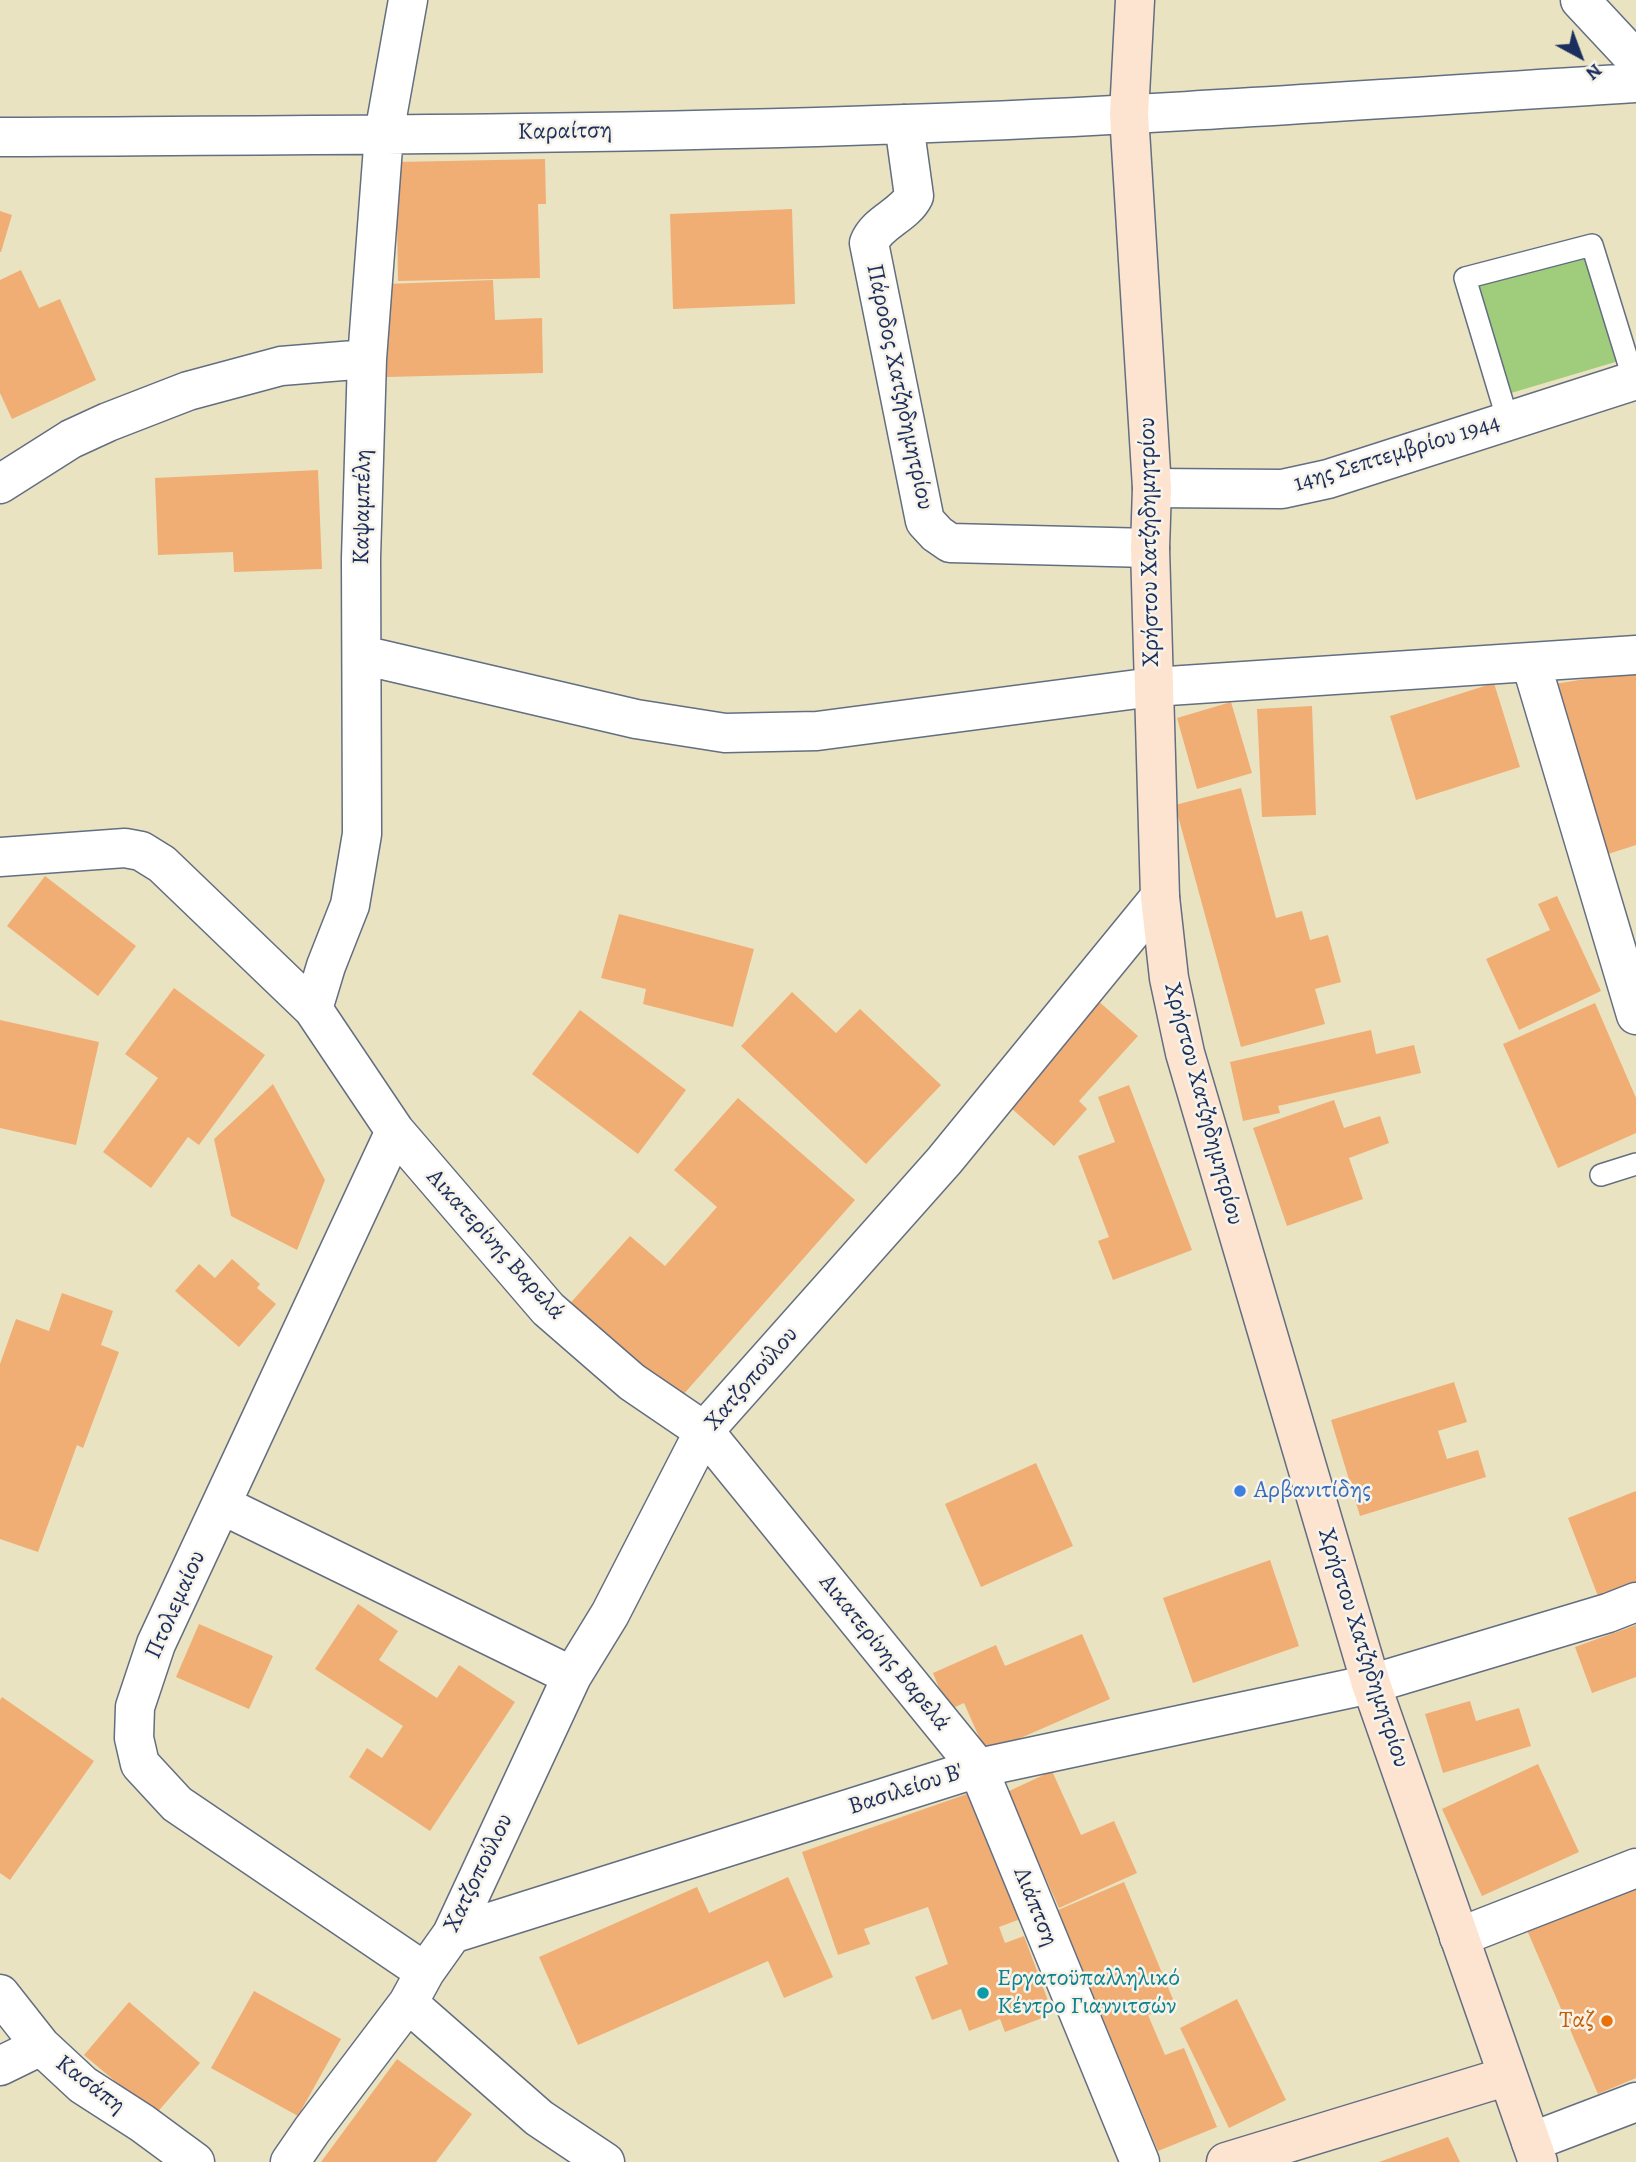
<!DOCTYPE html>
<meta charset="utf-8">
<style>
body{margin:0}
#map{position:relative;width:1636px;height:2162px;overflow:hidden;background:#e9e3c2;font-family:Alegreya,serif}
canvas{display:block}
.north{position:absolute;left:1545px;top:21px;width:70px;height:70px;-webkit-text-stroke:5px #f7f3e8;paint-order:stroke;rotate:139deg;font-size:19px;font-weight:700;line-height:28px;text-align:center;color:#1b2f5e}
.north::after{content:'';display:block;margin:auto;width:24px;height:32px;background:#1b2f5e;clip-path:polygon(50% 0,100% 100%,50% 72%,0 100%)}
</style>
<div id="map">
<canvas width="1636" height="2162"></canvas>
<div class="north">N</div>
</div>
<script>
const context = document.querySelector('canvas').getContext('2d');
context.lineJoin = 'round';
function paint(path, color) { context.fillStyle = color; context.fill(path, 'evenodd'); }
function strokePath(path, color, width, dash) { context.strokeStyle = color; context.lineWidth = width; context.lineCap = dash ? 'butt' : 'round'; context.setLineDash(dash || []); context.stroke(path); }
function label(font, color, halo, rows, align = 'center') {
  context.font = font + ' Alegreya,serif'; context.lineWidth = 5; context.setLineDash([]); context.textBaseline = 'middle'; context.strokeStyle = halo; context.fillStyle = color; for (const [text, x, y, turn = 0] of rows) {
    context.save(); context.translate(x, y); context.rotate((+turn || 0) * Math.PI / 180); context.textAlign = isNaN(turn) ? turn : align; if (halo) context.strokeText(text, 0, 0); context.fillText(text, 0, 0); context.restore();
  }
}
paint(new Path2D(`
 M1590,248L1622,360L1501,396L1467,280Z`), '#9fcd7b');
paint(new Path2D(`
 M545,159L546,204H538L540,278L398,281L396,162Z
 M792,209L795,304L673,309L670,214Z
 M0,211L12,215L1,252H0Z
 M21,270L39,308L60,299L96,380L12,419L0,393V280Z
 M493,280L495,320L542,318L543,373L387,377L386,284Z
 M318,470L322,569L234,572L233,552L158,555L155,478Z
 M1636,671V845L1605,855L1548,685Z
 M1494,683L1520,767L1416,800L1390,716Z
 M1231,702L1252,773L1197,789L1177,718Z
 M1312,706L1316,815L1262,817L1257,709Z
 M1241,788L1276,918L1302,911L1310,940L1328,935L1341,982L1315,989L1325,1024L1241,1047L1175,805Z
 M45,876L136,946L98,996L7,926Z
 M1557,896L1601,991L1519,1030L1486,959L1550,930L1538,904Z
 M619,914L754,949L733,1027L643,1004L646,989L601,978Z
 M174,988L265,1055L199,1145L188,1137L151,1188L103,1152L158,1078L125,1054Z
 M792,992L836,1033L860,1009L941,1085L866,1164L741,1046Z
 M1088,992L1138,1036L1079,1101L1087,1109L1054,1146L1011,1108L1043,1072L1028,1059Z
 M1595,1003L1636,1098V1133L1558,1168L1503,1044Z
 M580,1010L686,1090L638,1154L532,1074Z
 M0,1020L99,1042L76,1145L0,1128Z
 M1371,1030L1376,1054L1414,1045L1421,1073L1278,1106L1280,1113L1243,1121L1230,1062Z
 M273,1084L325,1180L297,1250L231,1216L214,1139Z
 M1129,1085L1192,1250L1113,1280L1098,1241L1109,1237L1078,1156L1115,1142L1098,1097Z
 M738,1098L855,1200L675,1404L566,1308L630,1236L665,1266L717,1207L674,1170Z
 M1334,1100L1344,1128L1380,1116L1389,1143L1349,1158L1363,1199L1287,1226L1253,1128Z
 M232,1259L260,1284L257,1288L276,1304L239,1347L175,1291L199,1264L215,1278Z
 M62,1293L113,1311L101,1345L119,1352L83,1448L77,1445L38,1552L0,1539V1364L16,1319L49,1331Z
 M1454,1382L1467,1422L1438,1431L1447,1459L1478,1450L1486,1477L1360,1516L1331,1420Z
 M1036,1463L1073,1546L981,1587L945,1504Z
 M1636,1491V1591L1601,1604L1568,1518Z
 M1270,1560L1299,1646L1193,1683L1163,1598Z
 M358,1604L398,1631L379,1660L437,1698L459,1665L515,1702L430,1831L349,1777L367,1748L382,1758L403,1726L315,1669Z
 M199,1624L273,1656L249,1709L176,1677Z
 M1636,1625V1677L1592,1693L1575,1647Z
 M1082,1634L1110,1699L986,1753L964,1703L948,1710L933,1673L996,1645L1005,1666Z
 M2,1697L94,1761L10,1880L0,1873V1700Z
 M1470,1701L1476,1721L1519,1708L1531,1746L1443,1773L1425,1714Z
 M1538,1764L1579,1852L1482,1896L1442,1809Z
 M1052,1771L1081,1835L1114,1821L1137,1873L1059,1908L1007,1792Z
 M981,1789L1026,1917L999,1927L1005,1943L1024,1936L1053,2014L1005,2032L1000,2019L969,2031L961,2009L932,2020L915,1977L948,1964L928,1907L864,1929L870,1944L838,1955L802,1852Z
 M788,1877L833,1977L784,1998L768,1961L578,2045L539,1957L697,1887L709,1913Z
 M1636,1879V2078L1598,2094L1526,1928Z
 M1124,1882L1175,2004L1148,2015L1165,2055L1184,2048L1217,2127L1158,2151L1058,1910Z
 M254,1991L341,2039L298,2116L211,2068Z
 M1237,1999L1286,2100L1229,2128L1180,2028Z
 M129,2002L200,2063L155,2115L84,2055Z
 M397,2059L472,2114L436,2162H321Z
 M1448,2137L1460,2162H1379Z`), '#f0ae74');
const service = new Path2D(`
 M1508,421L1465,278L1592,245L1634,381
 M1601,1175L1636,1164`);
const minor = new Path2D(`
 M1580,0L1636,60
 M904,124L914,196C904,216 877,222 869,243L925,521L937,534L950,543L1150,548
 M0,137C302,135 603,135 905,124C1149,116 1392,98 1636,83
 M0,484L71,439L108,422L188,391L281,366L367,359
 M1152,488L1282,489L1328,479L1636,380
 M362,655L636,719L725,733L817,731L1153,687L1636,655
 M1531,663L1636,1015
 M0,857L125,848L141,851L162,864L313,1009L395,1131L548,1309L632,1382L704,1431L978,1768L1140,2162
 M313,1009L326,966L350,905L362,834L361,558L367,359L384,134L408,0
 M395,1131L156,1644L135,1707L134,1738L140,1764L177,1804L425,1972
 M222,1505L572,1676
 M452,1934L978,1768L1371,1684L1608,1613L1636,1602
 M1459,1937L1636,1868
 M0,1994L41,2046L83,2085L142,2123L195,2162
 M408,2003L539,2118L605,2162
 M0,2066L41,2046
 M290,2162L312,2130L408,2003L425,1972L452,1934L572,1676L610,1614L704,1431L944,1161L1160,897`);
const tertiary = new Path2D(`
 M1531,2142L1636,2102`);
const secondary = new Path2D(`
 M1135,0L1129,114L1152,488L1150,548L1160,897L1169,978L1185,1053L1371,1684L1538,2162
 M1226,2162L1508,2076`);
strokePath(service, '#636e81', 24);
strokePath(minor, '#636e81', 41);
strokePath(tertiary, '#636e81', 41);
strokePath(secondary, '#636e81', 41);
strokePath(service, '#fff', 21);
strokePath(minor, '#fff', 38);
strokePath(tertiary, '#fff', 38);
strokePath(secondary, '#fde4d1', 38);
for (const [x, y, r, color] of [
 [1240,1491,7,"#3f7fe0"],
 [983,1993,7,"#0f9aa8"],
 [1607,2021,7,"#e8710a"]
]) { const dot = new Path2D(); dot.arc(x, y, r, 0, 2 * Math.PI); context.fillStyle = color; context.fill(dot); strokePath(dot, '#f7f3e8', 2.5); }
label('24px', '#1b2f5e', '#f7f3e8', [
 ["Καραίτση",565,132,-1],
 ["Πάροδος Χατζηδημητρίου",899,387,78],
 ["14ης Σεπτεμβρίου 1944",1397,454,-17],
 ["Καψαμπέλη",363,507,-89],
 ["Χρήστου Χατζηδημητρίου",1150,542,-91],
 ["Χρήστου Χατζηδημητρίου",1203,1104,75],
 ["Αικατερίνης Βαρελά",495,1245,48],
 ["Χατζοπούλου",752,1379,-49],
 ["Πτολεμαίου",176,1605,-66],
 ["Χρήστου Χατζηδημητρίου",1363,1648,72],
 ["Αικατερίνης Βαρελά",884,1653,51],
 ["Βασιλείου Β'",906,1790,-18],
 ["Χατζοπούλου",479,1873,-64],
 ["Λιάπτση",1035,1907,68],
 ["Κασάπη",90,2085,37]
]);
label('24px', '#366cbe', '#f7f3e8', [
 ["Αρβανιτίδης",1254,1491]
], 'left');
label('24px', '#0d838f', '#f7f3e8', [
 ["Εργατοϋπαλληλικό",997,1979],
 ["Κέντρο Γιαννιτσών",997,2007]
], 'left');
label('24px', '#c56008', '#f7f3e8', [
 ["Ταζ",1593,2021]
], 'right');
</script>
